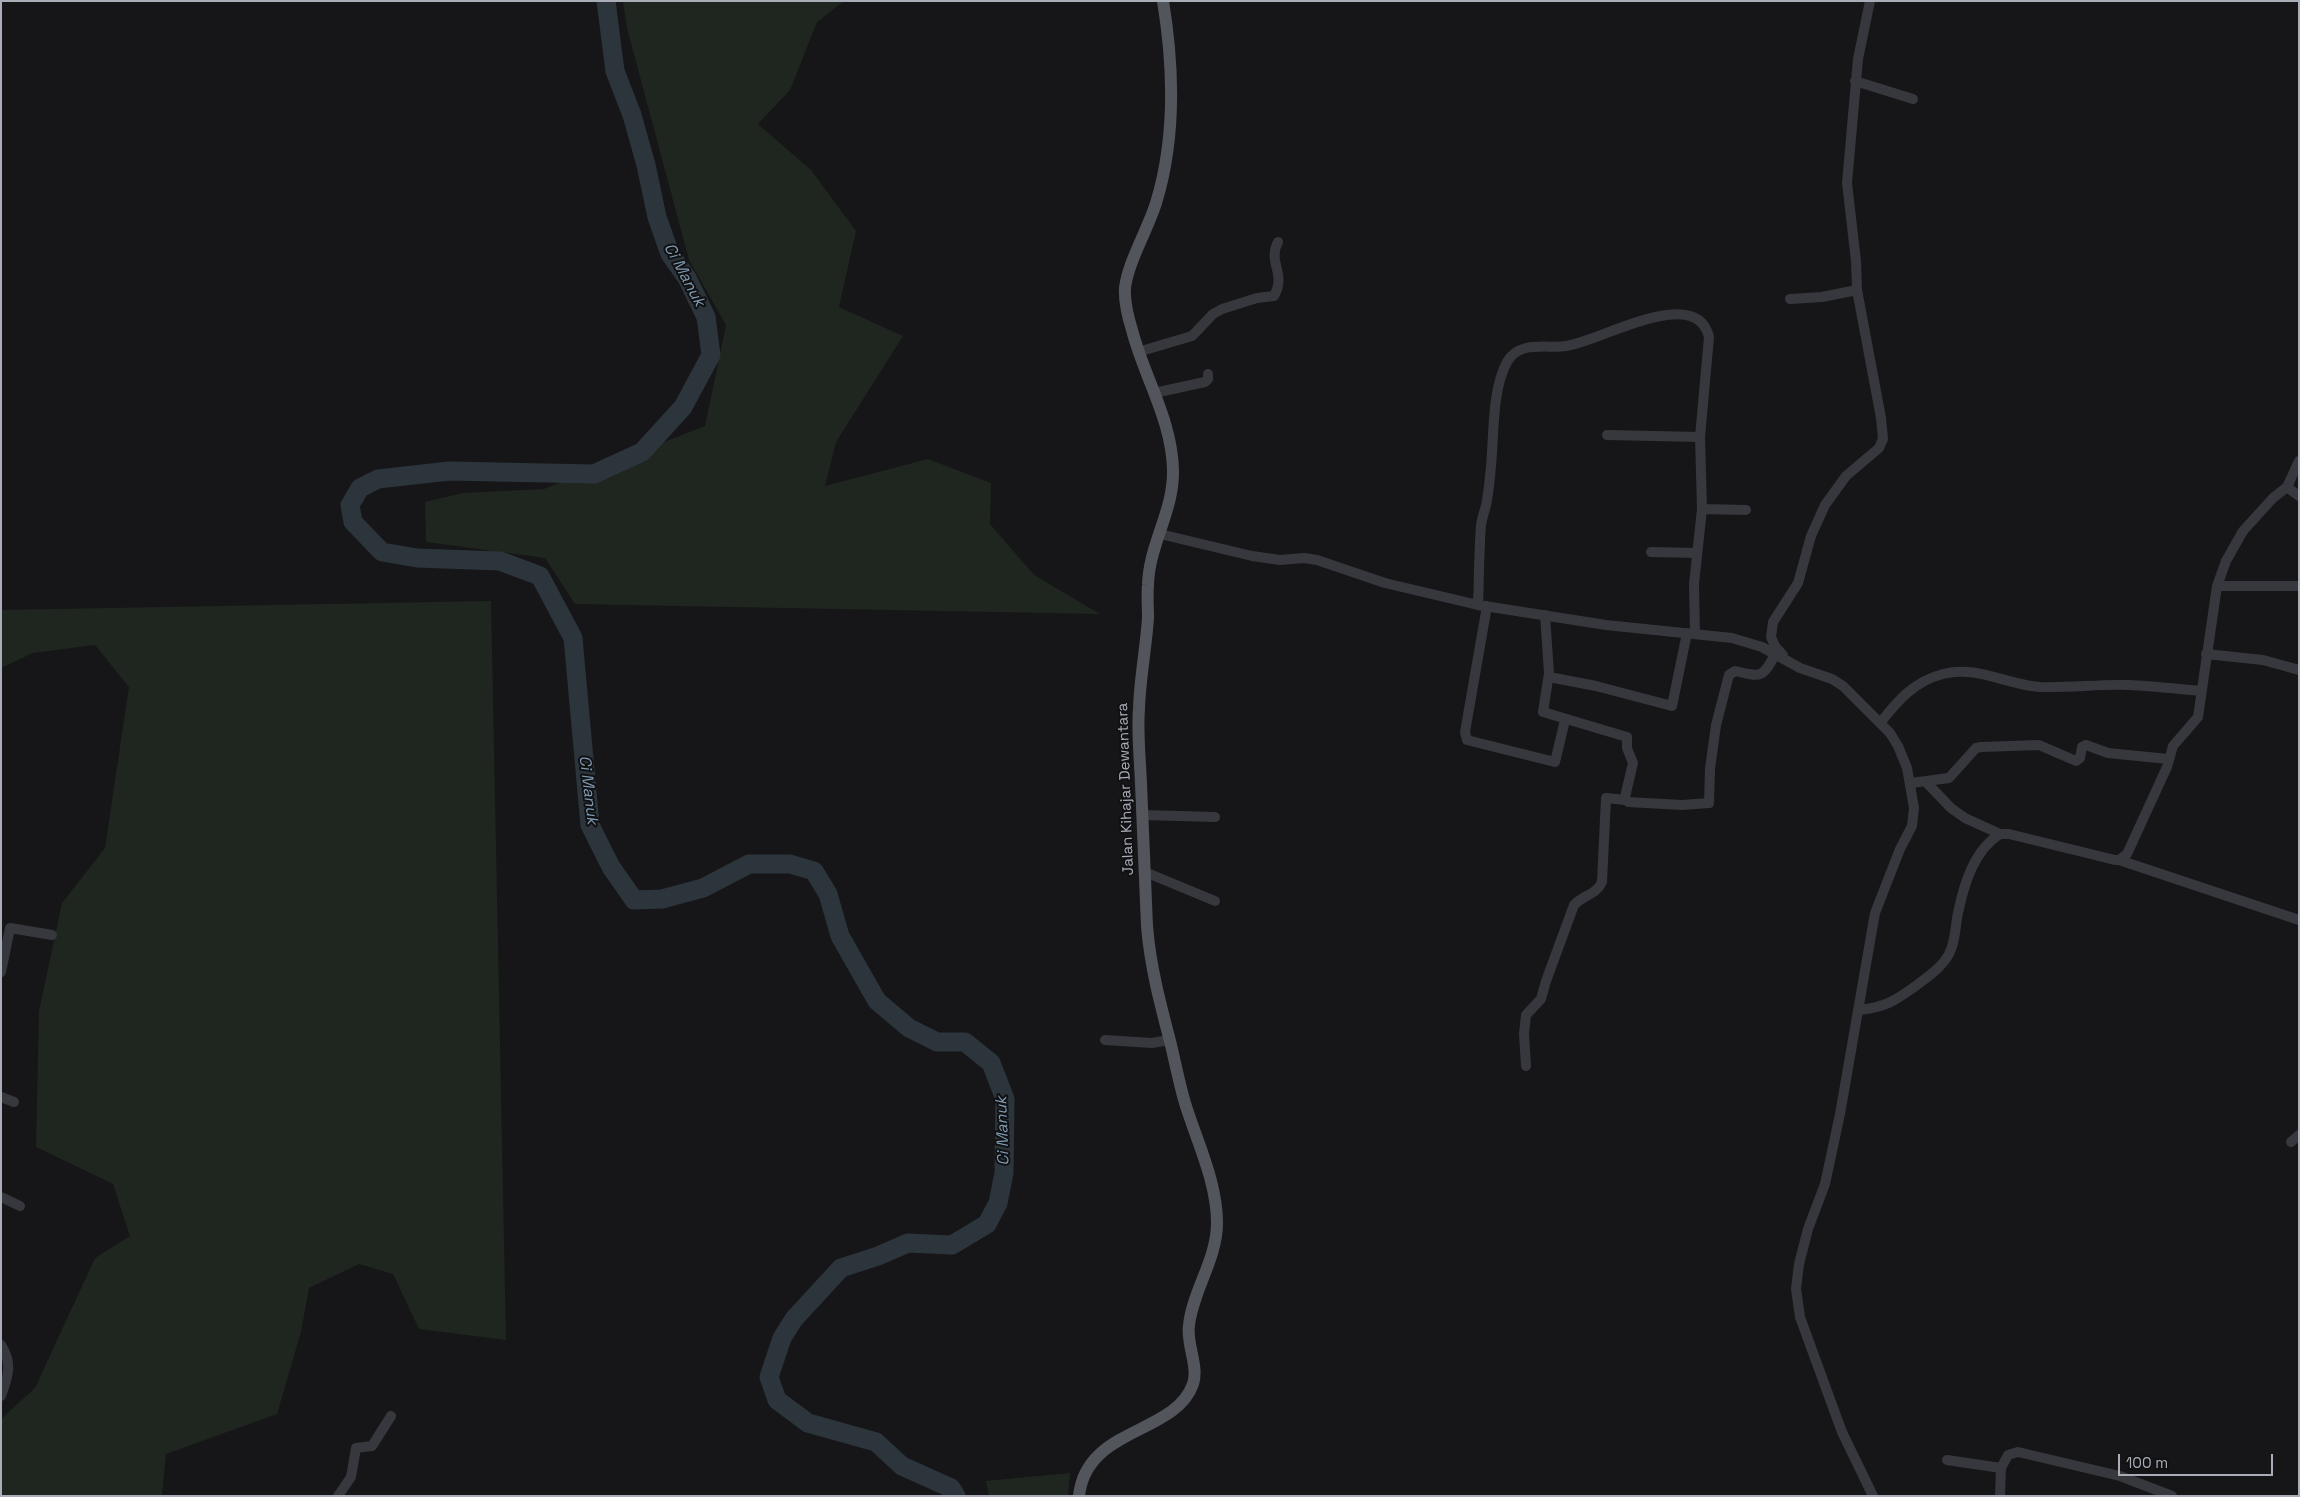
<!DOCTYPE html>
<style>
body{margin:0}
#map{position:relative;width:2300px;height:1497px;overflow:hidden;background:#161618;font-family:"Space Grotesk",sans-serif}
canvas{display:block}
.frame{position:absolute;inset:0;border:2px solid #a8adb8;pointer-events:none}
.scale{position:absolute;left:2118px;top:1454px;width:155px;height:22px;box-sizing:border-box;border:2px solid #a8adb8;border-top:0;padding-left:6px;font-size:15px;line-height:18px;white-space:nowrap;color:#a8adb8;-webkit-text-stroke:4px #111113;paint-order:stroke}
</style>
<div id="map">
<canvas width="2300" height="1497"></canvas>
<div class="frame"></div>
<div class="scale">100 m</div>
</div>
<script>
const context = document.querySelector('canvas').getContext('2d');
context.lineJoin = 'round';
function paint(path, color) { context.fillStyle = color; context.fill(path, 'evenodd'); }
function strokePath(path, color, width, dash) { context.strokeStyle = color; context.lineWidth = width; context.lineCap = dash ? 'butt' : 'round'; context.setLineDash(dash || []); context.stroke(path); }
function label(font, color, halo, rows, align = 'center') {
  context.font = font + ' "Space Grotesk",sans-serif'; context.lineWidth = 4; context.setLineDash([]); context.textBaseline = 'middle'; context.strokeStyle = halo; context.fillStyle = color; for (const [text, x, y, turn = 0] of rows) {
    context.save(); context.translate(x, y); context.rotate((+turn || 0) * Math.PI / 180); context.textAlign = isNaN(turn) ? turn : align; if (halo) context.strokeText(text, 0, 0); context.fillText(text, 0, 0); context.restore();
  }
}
paint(new Path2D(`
 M623,1H844L817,22L790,90L758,124L811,170L856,231L839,307L903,336L836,442L825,486L928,459L991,483L990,524L1034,575L1100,614L575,604L545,558L426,542L425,502L463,493L544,489L705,426L726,325L689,260L627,28Z
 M491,601L506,1340L419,1329L393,1274L359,1264L309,1288L301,1332L277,1414L166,1454L162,1496H1V1419L35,1388L95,1258L130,1236L113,1184L36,1147L39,1011L62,903L105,848L129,687L95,645L33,653L1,668V610Z
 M1070,1473L1068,1496H989L986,1481Z`), '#1e261f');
strokePath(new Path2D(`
 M606,1L615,71L632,115L646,165L657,217L670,254L687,278L706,317L711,355L683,407L642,452L594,474L449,471L378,479L360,488L350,505L353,522L382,552L417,558L500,561L540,576L573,638L590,825L611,867L634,900L662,899L703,888L749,864H790L814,871L828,894L840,936L877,1001L909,1028L937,1042H965L991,1063L1005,1099L1004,1173L998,1203L987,1224L952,1245L908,1243L878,1256L841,1268L794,1319L782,1338L769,1377L777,1400L808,1423L876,1442L902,1466L951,1488L956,1496`), '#2c353c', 19);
strokePath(new Path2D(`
 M1855,81L1913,99
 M1790,299L1822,297L1857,290
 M1138,352L1192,336L1213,314L1222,309L1257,298L1274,296C1287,273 1267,263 1278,242
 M1154,393L1205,382L1208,379V374
 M1607,435L1700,437
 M2287,487L2299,496
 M1702,509L1746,510
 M1160,534L1252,556L1280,560L1304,558L1317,560L1385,583L1478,605L1606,625L1732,638L1762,647L1800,668L1832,679L1843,686L1890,733L1898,746L1907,768L1914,808L1912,826L1900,849L1875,913L1840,1114L1825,1184L1808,1229L1799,1264L1796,1289L1800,1317L1816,1361L1842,1432L1873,1496
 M1651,552L1697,553
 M2217,586H2299
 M1478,605C1479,579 1479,552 1481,525C1482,517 1486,508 1487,500C1489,489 1490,477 1491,466C1494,435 1492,389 1507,362C1519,340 1547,349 1566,346C1599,342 1696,283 1709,337L1700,437L1702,509L1694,584L1695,634
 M1487,606L1465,732L1467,740L1555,762L1565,720
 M1545,615L1549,673L1543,712L1627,737V748L1633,763L1625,797L1628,802L1682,805L1709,803L1710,769L1716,725L1729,675L1735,671C1760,677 1763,679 1775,654
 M2206,654L2263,660L2299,670
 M1783,655L1775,646L1771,637L1773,622L1798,583L1811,536L1825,505L1846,476L1879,448L1883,439L1881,418L1857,290L1856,261L1847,183L1858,59L1870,1
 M1549,677L1596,686L1672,706L1687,633
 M1881,722C1898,700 1915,681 1943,674C1977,665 2007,685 2040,687C2070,688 2099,684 2128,685C2153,686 2177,689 2201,691
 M1926,782L1951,808L1965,818L2000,834
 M1911,783L1949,778L1976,748L1981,747L2039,745L2076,761L2080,758L2082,747L2086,745L2108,753L2168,759
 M1142,815L1215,817
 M2119,860L2299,920
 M1145,872L1215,901
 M1,972L10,928L52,935
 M1859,1010C1886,1007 1895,1001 1917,985C1929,976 1942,967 1949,954C1956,941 1955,926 1958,913C1964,884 1974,850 2000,834H2009L2115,860H2119L2127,854L2167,767L2173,746L2198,717L2217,586L2226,561L2243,531L2273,498L2287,487L2299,461
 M1105,1040L1152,1043L1169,1040
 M1526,1066L1524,1034L1526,1015L1541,999L1546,981L1574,905C1583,895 1596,895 1602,882L1606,798L1625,800
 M1,1097L14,1102
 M2291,1142L2299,1135
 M1,1197L20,1206
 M1,1345C13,1363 8,1377 1,1396
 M1947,1460L2001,1468L2000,1496
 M2001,1468L2008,1455L2018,1452L2120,1476L2172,1496
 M338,1496L351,1477L356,1448L372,1446L391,1416`), '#37383d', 10);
strokePath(new Path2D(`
 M1079,1496C1086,1427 1175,1435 1193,1384C1199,1366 1186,1344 1189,1325C1193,1290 1217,1259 1217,1223C1217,1182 1197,1142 1185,1103C1179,1083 1175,1061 1170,1041C1160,1003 1150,965 1147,926C1145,878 1143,831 1141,784C1140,758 1137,733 1139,708C1140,678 1146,648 1148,618C1148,607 1147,596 1148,585C1149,544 1174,511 1173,470C1172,420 1144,377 1132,330C1128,317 1124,302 1125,288C1128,262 1148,229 1156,203C1176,138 1174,68 1163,1`), '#53555c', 12);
label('15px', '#a8adb8', '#111113', [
 ["Jalan Kihajar Dewantara",1126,789,-92]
]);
label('italic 16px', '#7f9bb3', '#111113', [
 ["Ci Manuk",684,275,62],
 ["Ci Manuk",588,790,83],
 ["Ci Manuk",1003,1131,-92]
]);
</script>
